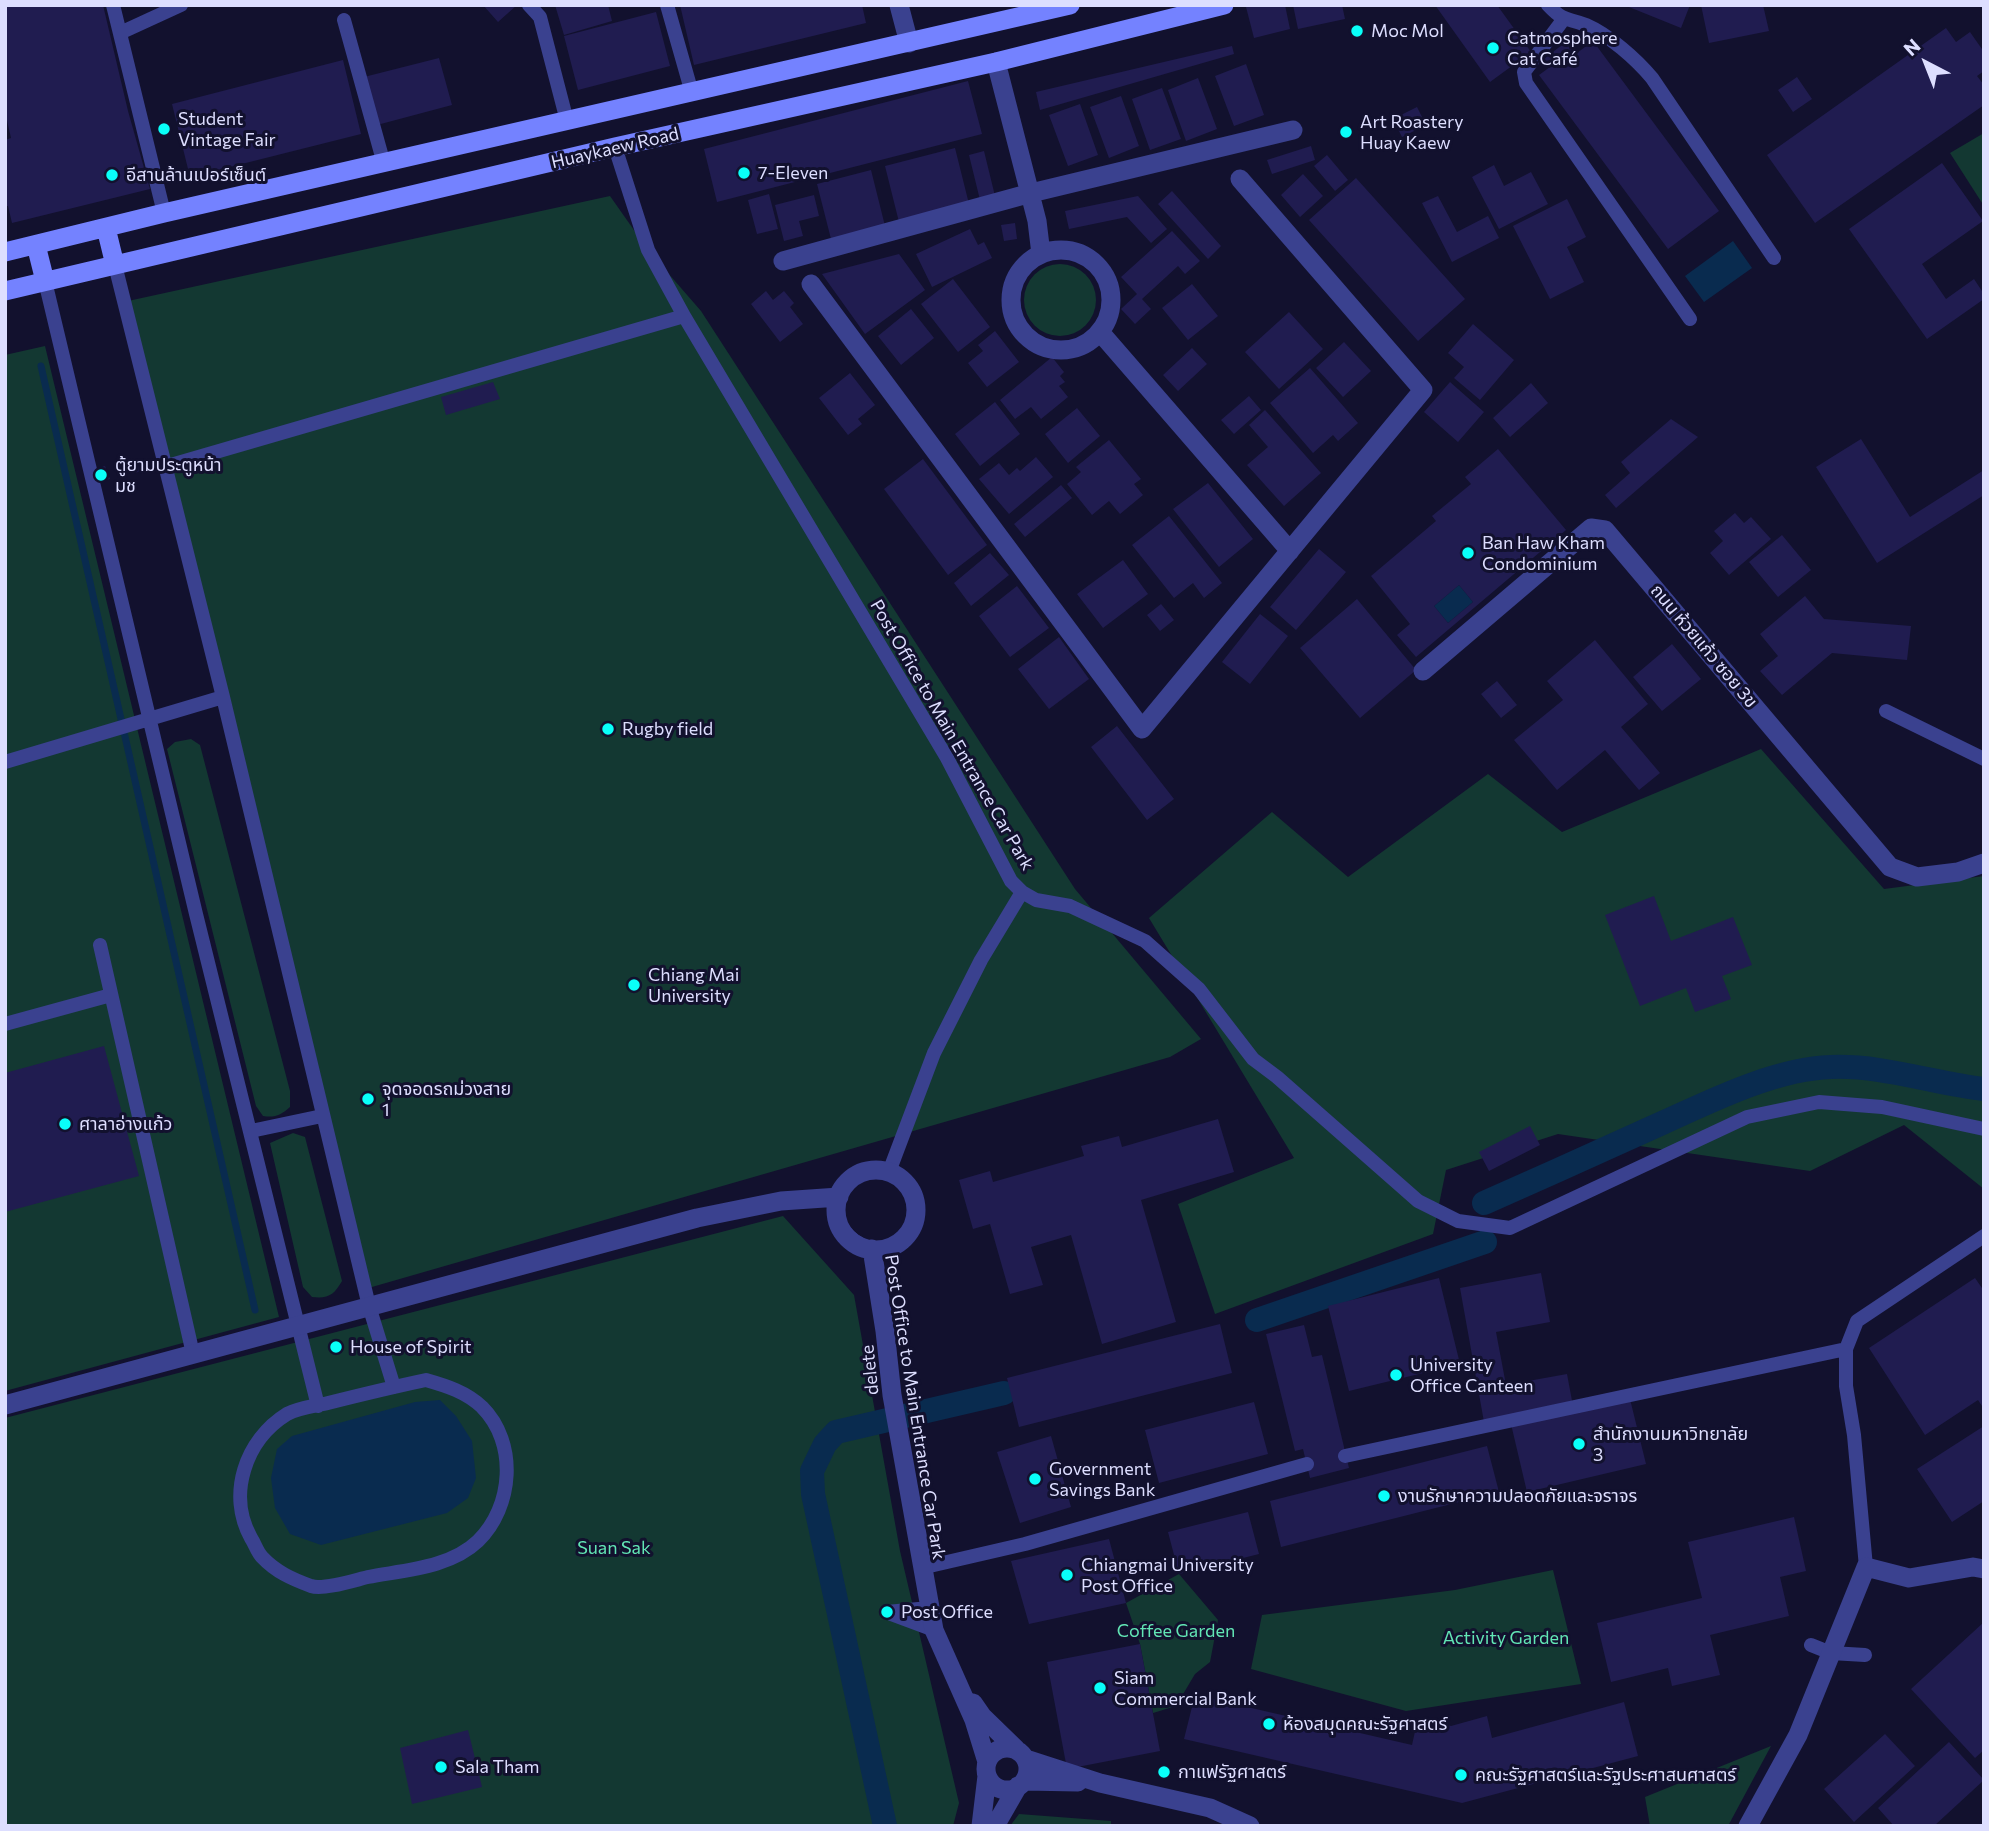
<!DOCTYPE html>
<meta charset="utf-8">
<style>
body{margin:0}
#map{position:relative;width:1989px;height:1831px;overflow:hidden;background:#12112e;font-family:Commissioner,sans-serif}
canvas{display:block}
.frame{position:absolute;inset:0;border:7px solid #dddeff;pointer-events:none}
.north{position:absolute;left:1891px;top:28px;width:70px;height:70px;-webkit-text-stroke:5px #12112e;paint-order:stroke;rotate:318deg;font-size:19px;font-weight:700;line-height:28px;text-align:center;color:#dddeff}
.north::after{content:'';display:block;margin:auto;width:24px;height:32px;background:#dddeff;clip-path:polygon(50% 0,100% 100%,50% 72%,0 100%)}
</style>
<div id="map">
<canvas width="1989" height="1831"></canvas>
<div class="frame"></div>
<div class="north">N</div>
</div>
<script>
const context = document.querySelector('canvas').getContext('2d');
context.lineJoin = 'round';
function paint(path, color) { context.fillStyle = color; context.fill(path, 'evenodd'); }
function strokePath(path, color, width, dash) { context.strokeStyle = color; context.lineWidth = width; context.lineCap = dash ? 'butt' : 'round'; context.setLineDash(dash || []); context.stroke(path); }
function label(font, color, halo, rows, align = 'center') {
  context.font = font + ' Commissioner,"Noto Sans Thai",sans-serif'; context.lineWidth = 6; context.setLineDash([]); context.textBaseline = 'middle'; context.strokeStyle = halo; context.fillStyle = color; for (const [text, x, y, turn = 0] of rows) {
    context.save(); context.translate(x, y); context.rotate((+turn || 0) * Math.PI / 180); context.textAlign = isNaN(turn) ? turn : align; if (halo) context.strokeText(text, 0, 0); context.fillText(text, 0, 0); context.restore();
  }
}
paint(new Path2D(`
 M1984,133V206L1950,153Z
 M610,196L648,250L701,311L1075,889L1201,1039L1170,1057L365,1289L128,301Z
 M1024 300a36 36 0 1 1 72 0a36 36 0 1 1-72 0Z
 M45,346L279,1317L5,1391V355Z
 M191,739L200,745L290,1091V1107C281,1115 275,1118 263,1116L256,1106L167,749L175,742Z
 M1761,749L1884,889L1984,876V1189L1904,1125L1810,1171L1558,1134L1446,1170L1433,1234L1215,1314L1178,1204L1294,1158L1149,918L1272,812L1348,877L1488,774L1562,832Z
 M293,1133L305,1137L342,1281C334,1295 328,1299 312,1297L303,1287L270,1143Z
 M783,1216L854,1295L900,1551L959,1803L953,1826H5V1418Z
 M1553,1570L1581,1684L1406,1711L1251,1669L1262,1615L1455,1590Z
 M1179,1574L1218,1620L1210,1662L1195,1674L1176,1706L1153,1713L1140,1644L1126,1603Z
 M1771,1746L1728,1826H1650L1645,1797Z
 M1019,1814L1111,1821V1826H1010Z`), '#133832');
paint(new Path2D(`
 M1733,241L1752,268L1704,302L1685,276Z
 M1459,585L1473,602L1448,623L1434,606Z
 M440,1400L456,1416L472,1441L476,1478L468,1498L447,1513L321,1545L290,1534L275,1508L271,1478L277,1449L292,1436L415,1402Z`), '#092b4f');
strokePath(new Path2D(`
 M41,366L255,1310`), '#092b4f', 7);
strokePath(new Path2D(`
 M1484,1203C1543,1177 1601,1151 1660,1124C1711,1101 1774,1069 1831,1067C1883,1065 1933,1083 1984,1089
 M1257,1320L1485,1242
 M885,1826L813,1494L812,1471L825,1444L836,1432L1004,1393`), '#092b4f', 24);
paint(new Path2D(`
 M5,5H103L128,111L150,189L12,223L8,206H5V140L11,138L5,112Z
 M483,5H517L498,22Z
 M555,5H608L612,21L564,35Z
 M680,5H862L866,23L694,65Z
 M1251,5H1285L1290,29L1254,38L1246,7Z
 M1293,5H1342L1345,19L1298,29Z
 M1435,5H1497L1531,52L1490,82Z
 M1624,5H1690L1681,28Z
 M1701,5H1763L1769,31L1709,43Z
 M656,12L670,66L578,90L564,36Z
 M1946,28L1956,42L1970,32L1984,52V71L1977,76L1984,85V105L1815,223L1767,155Z
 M1567,41L1577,53L1593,41L1719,211L1668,249L1539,75L1550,67L1544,59Z
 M1232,46L1234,54L1040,110L1036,92Z
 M439,58L452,105L377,125L364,77Z
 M343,60L361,134L190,177L172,104Z
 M1246,64L1264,115L1234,126L1215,76Z
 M1797,77L1812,99L1793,112L1778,90Z
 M1198,78L1217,129L1186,141L1168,90Z
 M968,81L982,134L717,202L704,149Z
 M1162,88L1181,139L1150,150L1132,99Z
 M1121,96L1139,146L1109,158L1090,107Z
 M1080,104L1098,155L1068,166L1049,115Z
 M1417,107L1426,125L1402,137L1393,119Z
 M1311,146L1315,160L1272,174L1267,160Z
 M955,148L969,204L899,222L885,166Z
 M984,151L995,196L980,200L969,155Z
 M1327,155L1348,180L1335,191L1314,166Z
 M1942,163L1983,221L1922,264L1946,299L1974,279L1984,294V299L1927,339L1849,229Z
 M1494,165L1504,186L1531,172L1548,204L1499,229L1472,177Z
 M871,170L885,226L831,239L817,184Z
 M1303,174L1323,196L1300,217L1281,195Z
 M1356,178L1465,299L1418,341L1309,220Z
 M1172,191L1221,246L1208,259L1158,204Z
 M769,194L778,229L757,234L748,200Z
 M814,195L819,216L799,221L803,236L784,241L775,205Z
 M1138,196L1167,229L1151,243L1127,217L1069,229L1065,211Z
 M1438,196L1457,232L1488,216L1499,238L1452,262L1422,203Z
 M1567,199L1586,237L1567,247L1584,282L1550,299L1513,226Z
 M1015,223L1017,239L1004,241L1001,225Z
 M970,229L978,245L984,242L992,258L932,287L916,254Z
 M1172,231L1200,261L1185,274L1178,266L1142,299L1151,309L1135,324L1121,309L1137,294L1121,277Z
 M899,254L925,290L865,334L822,274Z
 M953,279L990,327L958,352L921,304Z
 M1192,284L1218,316L1188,340L1162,308Z
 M766,291L773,300L784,291L794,303L790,307L803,324L780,342L751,304Z
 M911,309L934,338L901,365L878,336Z
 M1289,312L1323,349L1279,389L1245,352Z
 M1473,324L1514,360L1480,400L1454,378L1464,367L1448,353Z
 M995,331L1019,362L987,387L968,363L983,351L978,345Z
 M1344,342L1371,371L1343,397L1316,368Z
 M1192,348L1207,364L1178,391L1163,375Z
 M1052,357L1064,372L1060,376L1065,382L1059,386L1068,397L1041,419L1031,407L1015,419L1000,400Z
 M1310,368L1358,423L1338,441L1333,435L1313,453L1270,403Z
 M850,373L875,405L858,419L862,424L848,435L819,398Z
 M493,382L500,399L446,415L441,397Z
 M1450,382L1484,412L1458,442L1424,412Z
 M1531,383L1548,403L1510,437L1493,418Z
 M1249,396L1261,410L1234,434L1221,420Z
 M995,402L1020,434L980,466L955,434Z
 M1077,408L1100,436L1068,463L1045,434Z
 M1265,410L1321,473L1284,506L1247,465L1268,447L1249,425Z
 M1671,419L1698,437L1616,508L1605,495L1630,473L1621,462Z
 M1861,439L1910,517L1984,470V495L1877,563L1816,467Z
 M1109,440L1141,479L1134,484L1143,495L1120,514L1109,501L1092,515L1067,484L1081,472L1076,467Z
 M1498,449L1566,530L1416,657L1397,635L1410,624L1371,576L1436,521L1432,516L1471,484L1465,477ZM1459,585L1473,602L1448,623L1434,606Z
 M1036,457L1053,477L1009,514L979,479L999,463L1009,475L1017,468L1020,471Z
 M140,459L144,470L132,474L128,462Z
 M923,459L987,545L948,575L884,489Z
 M105,466L110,479L97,483L93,470Z
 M1208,483L1253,539L1219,567L1173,509Z
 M1061,485L1072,498L1025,537L1014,524Z
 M1735,513L1744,523L1751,517L1771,539L1729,575L1710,553L1723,541L1714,531Z
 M1169,516L1222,583L1204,598L1193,583L1174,598L1132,545Z
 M1782,535L1811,570L1778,597L1749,562Z
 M1319,549L1346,572L1296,630L1270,607Z
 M990,553L1009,575L971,606L954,583Z
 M1123,560L1148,594L1103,628L1077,594Z
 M1017,586L1049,628L1010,657L979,616Z
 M1805,596L1824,619L1911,626L1907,660L1832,653L1782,695L1760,671L1778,656L1760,634Z
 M1357,599L1416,670L1360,718L1300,648Z
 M1161,604L1174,620L1160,631L1147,615Z
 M1260,614L1288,636L1250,684L1222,662Z
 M1059,637L1089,679L1049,709L1018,669Z
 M1595,640L1648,704L1621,727L1660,773L1639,790L1605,750L1557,790L1514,740L1563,700L1547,681Z
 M1672,644L1701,679L1662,711L1633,677Z
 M1497,681L1517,705L1501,718L1481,694Z
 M1117,726L1174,799L1147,820L1091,747Z
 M1654,896L1671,941L1733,917L1752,965L1722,976L1731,999L1695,1012L1686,988L1640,1006L1605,915Z
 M104,1046L139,1176L5,1212V1073Z
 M1218,1119L1234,1172L1141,1200L1176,1322L1102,1344L1071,1235L1031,1247L1043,1285L1010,1294L990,1224L973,1229L959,1180L990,1171L993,1182L1084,1156L1081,1146L1119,1136L1122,1147Z
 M1530,1126L1540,1145L1489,1171L1479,1152Z
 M1541,1273L1550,1322L1496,1332L1506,1385L1567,1374L1573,1406L1484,1422L1460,1288Z
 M1439,1278L1460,1364L1349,1391L1328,1306Z
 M1975,1278L1984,1291V1409L1978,1400L1925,1435L1869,1348Z
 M1220,1324L1232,1373L1019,1427L1007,1378Z
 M1304,1325L1312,1357L1322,1355L1349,1468L1310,1478L1303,1449L1295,1451L1266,1334Z
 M1629,1395L1646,1464L1527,1492L1511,1424Z
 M1254,1402L1268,1454L1159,1483L1145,1430Z
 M1984,1426V1501L1952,1522L1917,1469Z
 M1051,1436L1071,1507L1020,1523L997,1452Z
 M1487,1446L1499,1492L1281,1547L1270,1501Z
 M1248,1512L1259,1554L1179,1574L1168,1532Z
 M1794,1517L1806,1571L1780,1577L1789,1616L1710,1635L1720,1675L1672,1686L1668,1668L1611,1682L1597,1623L1702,1598L1688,1542Z
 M1109,1539L1126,1603L1029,1624L1011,1561Z
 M1984,1622V1750L1975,1758L1911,1689Z
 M1140,1644L1160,1751L1067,1769L1047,1662Z
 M1195,1695L1412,1745L1418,1718L1451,1726L1487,1716L1492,1738L1624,1702L1638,1756L1462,1803L1184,1739Z
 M468,1730L482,1787L412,1804L400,1748Z
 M1885,1734L1915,1766L1854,1822L1824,1789Z
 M1949,1742L1984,1780L1934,1826H1894L1878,1808Z`), '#201c50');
strokePath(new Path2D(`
 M113,5L164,213
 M529,5L540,17L567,121
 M667,5L692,93
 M1548,5C1565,23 1566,17 1586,25C1609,35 1636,59 1652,78L1774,258
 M344,20L384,164
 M1563,20L1524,72L1526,83L1690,319
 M120,33L181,5
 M615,147L648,250L684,316
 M115,265L223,697L369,1306L394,1387
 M45,281L196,914L318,1406
 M164,467L684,316L947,758L1011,881L1022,892L1036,900L1070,906L1145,941L1199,989L1253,1059L1277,1077L1418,1201L1458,1221L1510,1228L1747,1117L1819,1102L1882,1107L1984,1129
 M1886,711L1984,759
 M5,762L223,697
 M100,945L193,1354
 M5,1024L111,995
 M251,1131L322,1116
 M873,1258L872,1249C814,1232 834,1160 889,1172L934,1053L981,960L1022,892L1017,887
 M426,1380C447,1386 466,1392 482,1407C518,1443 513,1507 478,1541C450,1568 404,1570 368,1577C355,1580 324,1590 311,1586C292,1579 276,1572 262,1557C257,1552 255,1544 251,1538C227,1495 245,1440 287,1414C298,1408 315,1406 328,1403C360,1395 393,1387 426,1380Z
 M1345,1456L1846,1349
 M921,1568L1025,1544L1307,1464
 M1863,1573L1866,1567L1854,1435L1846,1386V1349L1857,1321L1984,1236
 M887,1612L929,1608L927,1599
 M891,1614L934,1630L932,1623
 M1811,1645L1831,1653L1834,1646
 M1833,1647L1831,1653L1865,1655`), '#3a418f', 14);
strokePath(new Path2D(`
 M899,5L909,43
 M996,62L1037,221L1041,254
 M1011 300a50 50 0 1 1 100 0a50 50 0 1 1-100 0Z
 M783,261L1031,193L1293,130
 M811,284L1142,729L1423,390L1240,179
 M1100,332L1290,551
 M1423,671L1591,528L1605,530L1890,867L1917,877L1958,872L1984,863
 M836 1210a40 40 0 1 1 80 0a40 40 0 1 1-80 0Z
 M872,1249L885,1331L892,1395L934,1630L974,1720L987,1762
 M5,1405L697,1218L781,1201L839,1197
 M973,1703L982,1716L1016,1749
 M986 1769a21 21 0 1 1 42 0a21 21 0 1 1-42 0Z
 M1026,1759L1100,1783L1210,1808L1250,1826
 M1025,1781L1078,1782
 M981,1826L987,1776
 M995,1826L1018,1786
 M1748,1826L1798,1735L1866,1567L1909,1578L1973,1567L1984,1569`), '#3a418f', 19);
strokePath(new Path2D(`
 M106,228L115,265
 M36,245L45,281
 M5,252L164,213L1070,5
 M5,291L615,147L996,62L1224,5`), '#7482ff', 19);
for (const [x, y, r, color] of [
 [1357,31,7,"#09fff9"],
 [1493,48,7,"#09fff9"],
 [164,129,7,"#09fff9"],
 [1346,132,7,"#09fff9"],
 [744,173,7,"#09fff9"],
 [112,175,7,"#09fff9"],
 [101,475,7,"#09fff9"],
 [1468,553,7,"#09fff9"],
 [608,729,7,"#09fff9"],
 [634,985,7,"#09fff9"],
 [368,1099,7,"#09fff9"],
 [65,1124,7,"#09fff9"],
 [336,1347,7,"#09fff9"],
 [1396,1375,7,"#09fff9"],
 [1579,1444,7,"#09fff9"],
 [1035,1479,7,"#09fff9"],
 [1384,1496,7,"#09fff9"],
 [1067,1575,7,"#09fff9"],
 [887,1612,7,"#09fff9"],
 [1100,1688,7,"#09fff9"],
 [1269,1724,7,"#09fff9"],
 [441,1767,7,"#09fff9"],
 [1164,1772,7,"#09fff9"],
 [1461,1775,7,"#09fff9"]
]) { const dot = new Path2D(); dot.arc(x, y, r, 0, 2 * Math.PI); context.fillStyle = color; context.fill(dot); strokePath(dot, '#12112e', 2.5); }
label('18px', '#dddeff', '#12112e', [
 ["Moc Mol",1371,31],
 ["Catmosphere",1507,38],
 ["Cat Café",1507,59],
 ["Student",178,119],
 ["Vintage Fair",178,140],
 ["Art Roastery",1360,122],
 ["Huay Kaew",1360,143],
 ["7-Eleven",758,173],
 ["อีสานล้านเปอร์เซ็นต์",126,175],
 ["ตู้ยามประตูหน้า",115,465],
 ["มช",115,486],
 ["Ban Haw Kham",1482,543],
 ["Condominium",1482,564],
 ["Rugby field",622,729],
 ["Chiang Mai",648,975],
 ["University",648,996],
 ["จุดจอดรถม่วงสาย",382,1089],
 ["1",382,1110],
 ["ศาลาอ่างแก้ว",79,1124],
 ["House of Spirit",350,1347],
 ["University",1410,1365],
 ["Office Canteen",1410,1386],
 ["สำนักงานมหาวิทยาลัย",1593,1434],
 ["3",1593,1455],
 ["Government",1049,1469],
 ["Savings Bank",1049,1490],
 ["งานรักษาความปลอดภัยและจราจร",1398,1496],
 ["Chiangmai University",1081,1565],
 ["Post Office",1081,1586],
 ["Post Office",901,1612],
 ["Siam",1114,1678],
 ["Commercial Bank",1114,1699],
 ["ห้องสมุดคณะรัฐศาสตร์",1283,1724],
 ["Sala Tham",455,1767],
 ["กาแฟรัฐศาสตร์",1178,1772],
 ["คณะรัฐศาสตร์และรัฐประศาสนศาสตร์",1475,1775]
], 'left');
label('18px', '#dddeff', '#12112e', [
 ["Huaykaew Road",615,148,-13],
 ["ถนน ห้วยแก้ว ซอย 3ข",1704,646,50],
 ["Post Office to Main Entrance Car Park",952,735,60],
 ["delete",870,1370,-96],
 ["Post Office to Main Entrance Car Park",915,1407,81]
]);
label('18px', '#62e6b5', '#12112e', [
 ["Suan Sak",614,1548],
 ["Coffee Garden",1176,1631],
 ["Activity Garden",1506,1638]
]);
</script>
